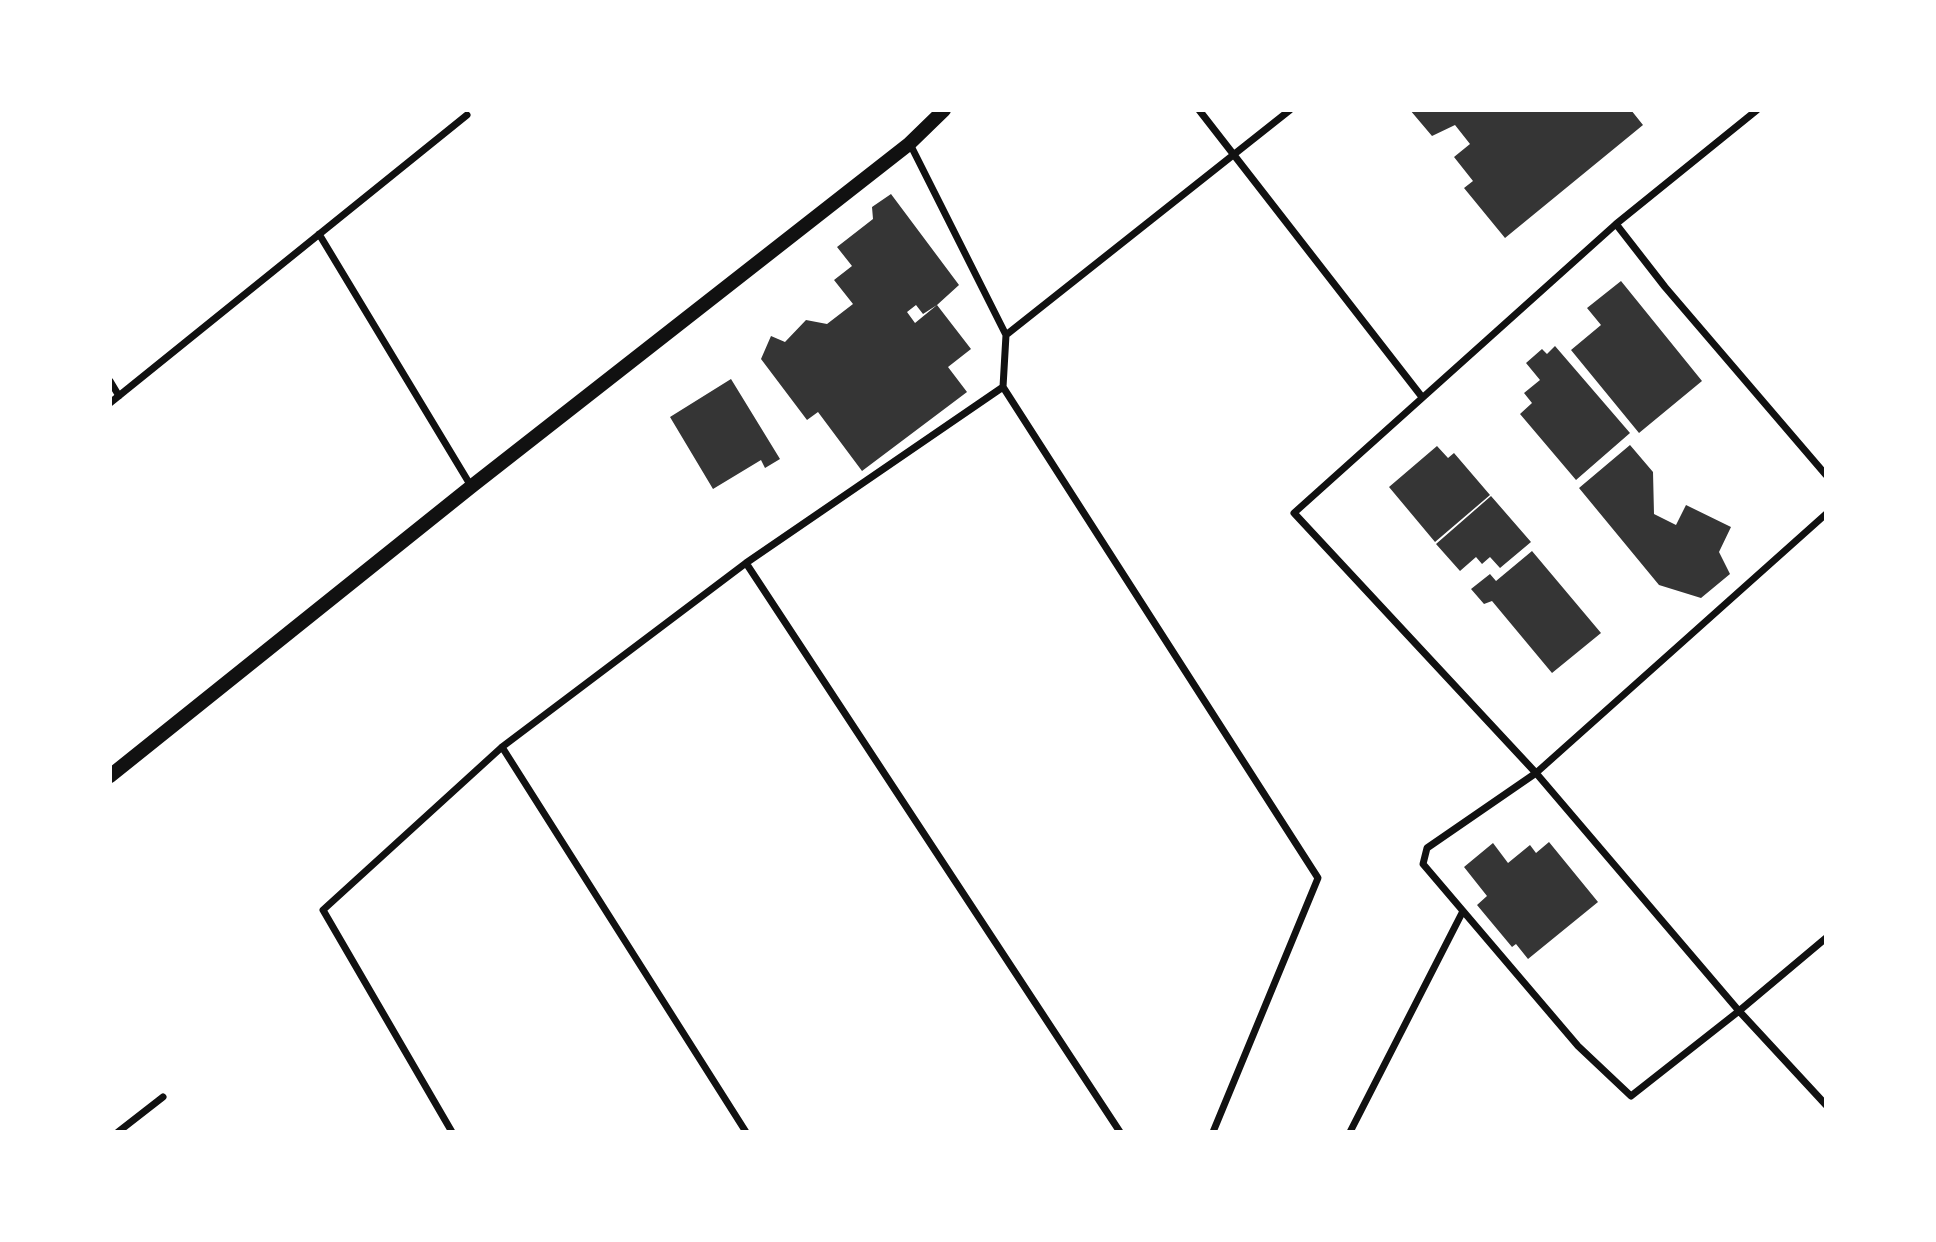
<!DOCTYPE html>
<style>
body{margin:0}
#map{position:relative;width:1936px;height:1242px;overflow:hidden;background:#fff;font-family:Jost,sans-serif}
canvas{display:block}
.frame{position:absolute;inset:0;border:112px solid #fff;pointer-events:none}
</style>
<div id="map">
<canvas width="1936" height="1242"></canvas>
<div class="frame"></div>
</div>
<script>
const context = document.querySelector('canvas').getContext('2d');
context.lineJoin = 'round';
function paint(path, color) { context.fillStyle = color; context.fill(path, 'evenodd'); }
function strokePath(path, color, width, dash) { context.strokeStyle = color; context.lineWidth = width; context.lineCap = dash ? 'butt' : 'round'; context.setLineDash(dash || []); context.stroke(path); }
paint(new Path2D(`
 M1410,110H1631L1643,125L1505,238L1464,188L1473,181L1454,157L1470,144L1455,125L1432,136Z
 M891,194L959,285L937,305L923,314L916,305L907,312L915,323L937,305L971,349L948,367L967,392L862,471L818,412L807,420L761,359L771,336L785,342L806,320L827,324L853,304L834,280L852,266L837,247L873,219L872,207Z
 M1621,281L1702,381L1639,433L1571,350L1601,325L1587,308Z
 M1555,346L1630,433L1576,480L1520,414L1532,403L1524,393L1540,380L1526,363L1542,349L1547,354Z
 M731,379L780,459L765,468L761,460L713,489L670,417Z
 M1630,445L1653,472L1654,514L1676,525L1686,505L1731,527L1719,552L1730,574L1701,598L1659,585L1579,488Z
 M1437,446L1448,458L1454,453L1490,495L1435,542L1389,487Z
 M1491,496L1531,542L1500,568L1490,557L1482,564L1476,557L1460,571L1436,544Z
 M1532,551L1601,633L1552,673L1492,601L1484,604L1471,589L1490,574L1496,581Z
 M1549,842L1598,902L1528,959L1516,944L1512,947L1477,905L1487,896L1464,867L1493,843L1508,863L1530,845L1536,853Z`), '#353535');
strokePath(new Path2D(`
 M1199,110L1422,397
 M1757,110L1616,224L1294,513L1536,773L1739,1011L1826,1105
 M910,144L1006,335L1003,387L1318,878L1213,1132
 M1616,224L1665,287L1826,475
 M319,234L471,486
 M1006,335L1290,110
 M110,381L119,396
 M110,403L467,115
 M1826,514L1536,773L1427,848L1423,864L1578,1046L1631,1096L1739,1011L1826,938
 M746,563L1120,1132
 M502,747L746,1132
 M118,1132L163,1097
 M452,1132L323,910L502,747L746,563L1003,387
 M1350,1132L1463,911`), '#111', 7);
strokePath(new Path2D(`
 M110,776L472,486L909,144L944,110`), '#111', 14);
</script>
